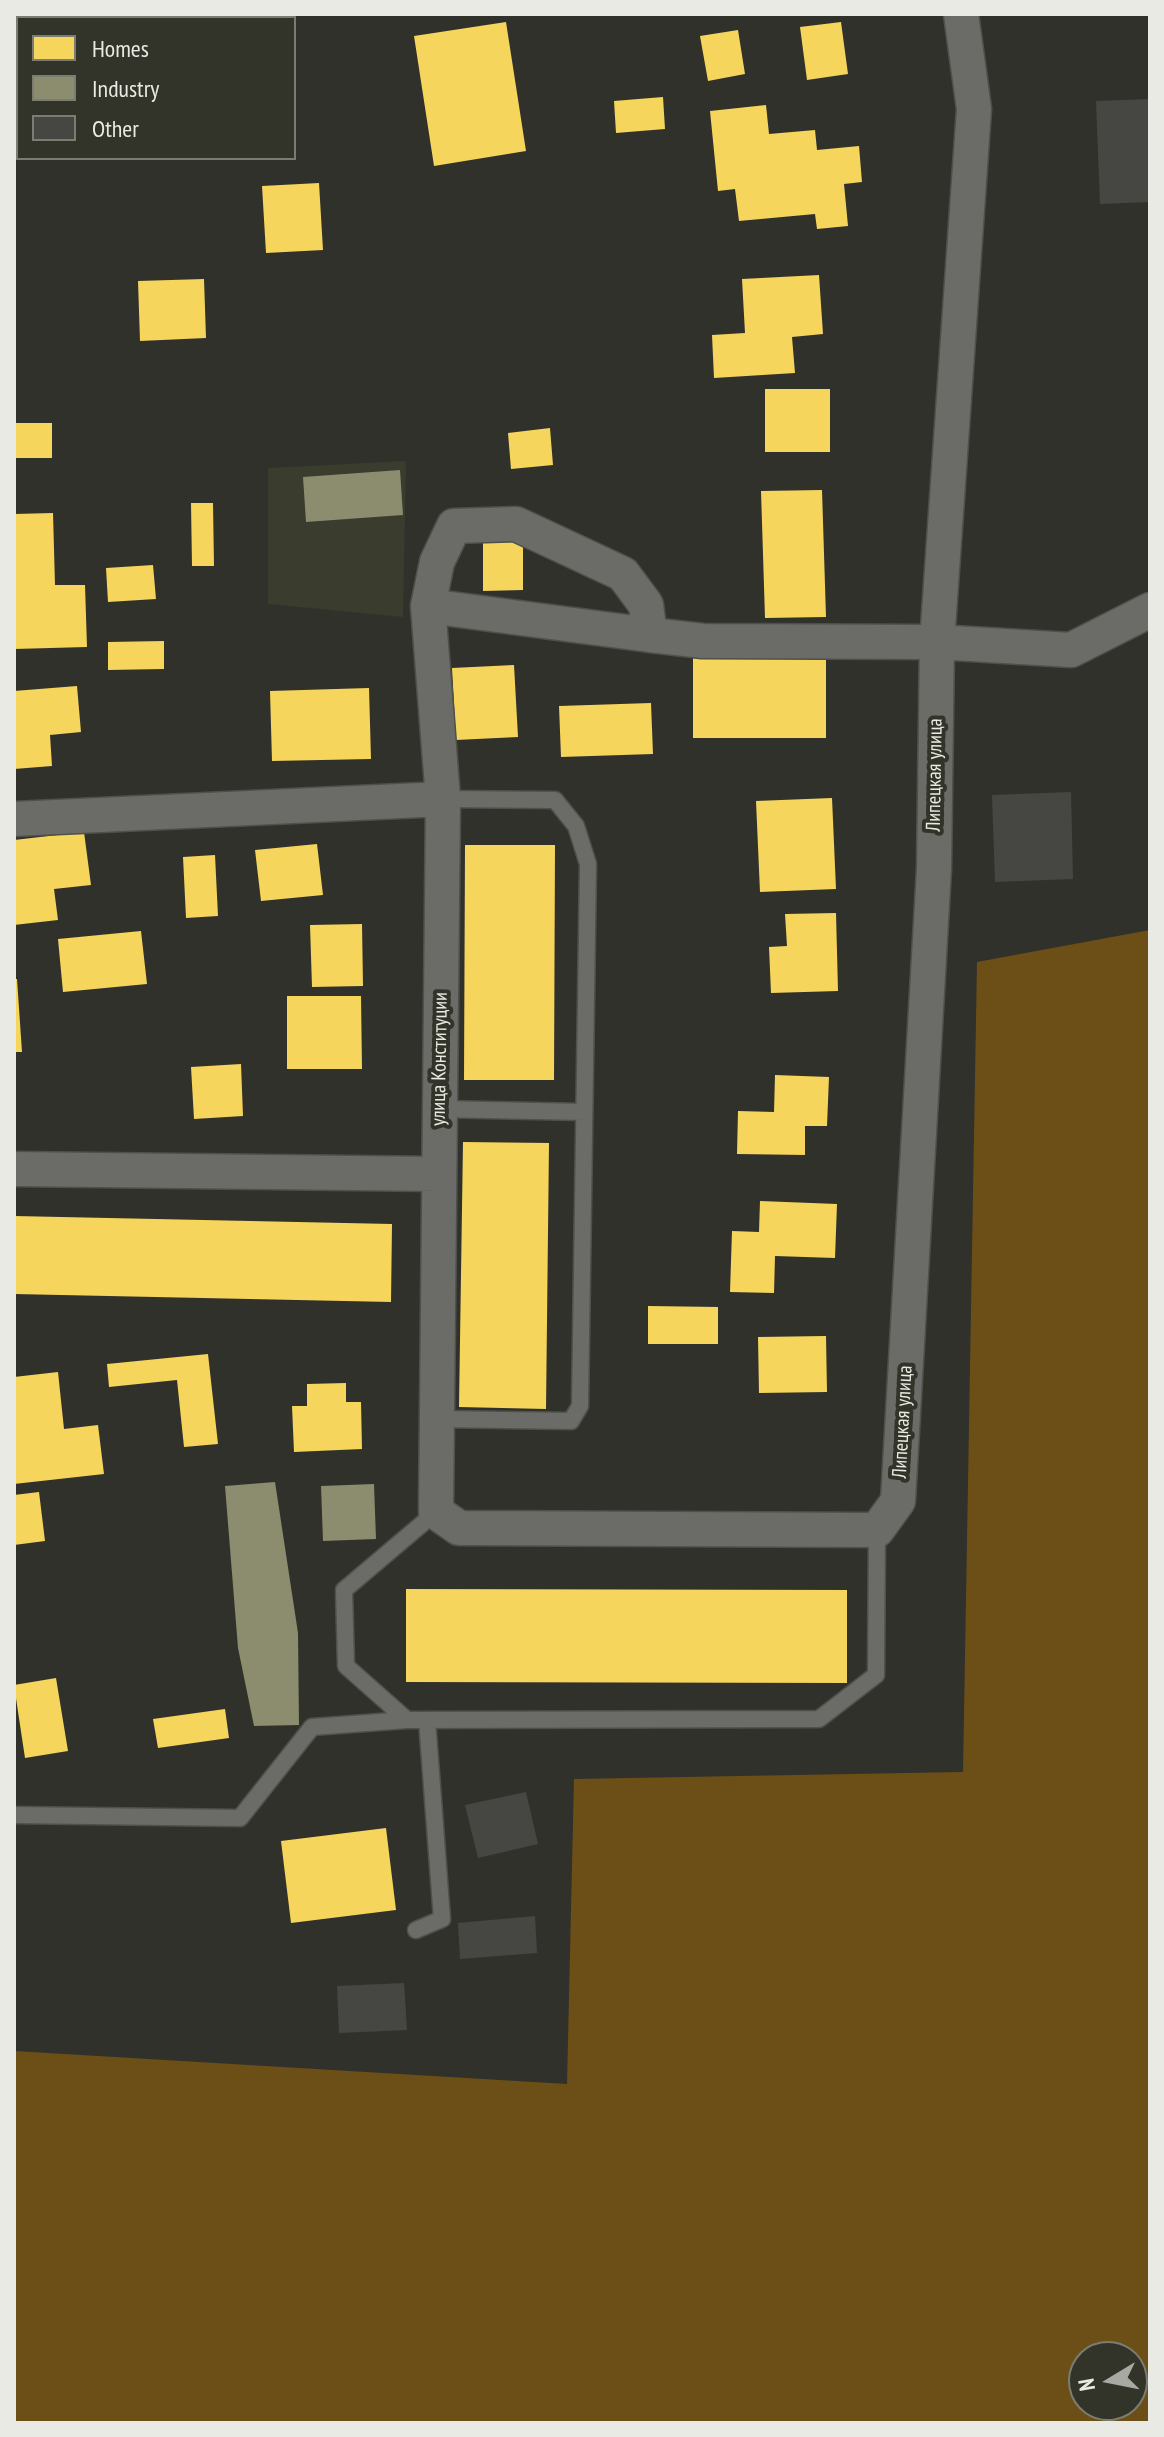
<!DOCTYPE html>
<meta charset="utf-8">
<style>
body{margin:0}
#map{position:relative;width:1164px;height:2437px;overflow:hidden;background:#31312c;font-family:"PT Sans Narrow",sans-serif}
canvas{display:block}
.frame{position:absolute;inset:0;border:16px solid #e8eae3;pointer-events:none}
.legend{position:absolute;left:16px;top:16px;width:280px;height:144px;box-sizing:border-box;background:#323429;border:2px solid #7b7d73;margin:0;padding:10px 14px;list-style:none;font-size:24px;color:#e8eae3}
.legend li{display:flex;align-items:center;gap:16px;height:40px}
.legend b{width:40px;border:2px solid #7b7d73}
.north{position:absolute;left:1068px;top:2341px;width:80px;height:80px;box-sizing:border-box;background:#323429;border:2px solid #7b7d73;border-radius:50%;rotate:260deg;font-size:22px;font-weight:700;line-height:32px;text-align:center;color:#e8eae3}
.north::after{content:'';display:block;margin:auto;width:28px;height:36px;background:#a8a9a3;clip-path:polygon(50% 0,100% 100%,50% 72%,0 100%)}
</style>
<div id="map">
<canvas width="1164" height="2437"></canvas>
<div class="frame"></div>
<ul class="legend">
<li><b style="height:22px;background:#f6d55c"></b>Homes</li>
<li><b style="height:22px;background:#8c8c6e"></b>Industry</li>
<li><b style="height:22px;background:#464742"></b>Other</li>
</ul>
<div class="north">N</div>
</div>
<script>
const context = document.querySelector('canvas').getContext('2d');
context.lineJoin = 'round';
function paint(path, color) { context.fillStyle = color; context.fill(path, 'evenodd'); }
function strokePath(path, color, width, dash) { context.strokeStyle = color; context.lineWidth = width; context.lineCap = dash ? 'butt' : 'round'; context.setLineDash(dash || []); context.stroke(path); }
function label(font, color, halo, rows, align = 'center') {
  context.font = font + ' "PT Sans Narrow",sans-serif'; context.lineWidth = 8; context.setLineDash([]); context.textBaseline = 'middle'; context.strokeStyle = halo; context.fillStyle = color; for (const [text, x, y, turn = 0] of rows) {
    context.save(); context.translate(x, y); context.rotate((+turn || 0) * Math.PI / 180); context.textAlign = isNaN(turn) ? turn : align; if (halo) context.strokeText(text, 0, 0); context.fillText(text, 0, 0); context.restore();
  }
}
paint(new Path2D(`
 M406,461L403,617L268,604V468Z`), '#3a3c2d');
paint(new Path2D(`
 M1150,930V2423H14V2051L567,2084L574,1779L963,1772L977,962ZM1084,2357H1132V2405H1084Z`), '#6c4f16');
paint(new Path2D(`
 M506,22L526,151L434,166L414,36Z
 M841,22L848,74L807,80L800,27Z
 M738,30L745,74L708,81L700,36Z
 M663,97L665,129L616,133L614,101Z
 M766,105L769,134L815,130L817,150L859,146L862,182L844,184L848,226L817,229L815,214L739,221L735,189L718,191L710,111Z
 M319,183L323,250L266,253L262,186Z
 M819,275L823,334L792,337L795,373L714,378L712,335L745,333L742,279Z
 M204,279L206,338L140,341L138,281Z
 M765,389H830V452H765Z
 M14,423H52V458H14Z
 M550,428L553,465L511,469L508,433Z
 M822,490L826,617L765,618L761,491Z
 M191,503H213L214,566H192Z
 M53,513L55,585H85L87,647L14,649V514Z
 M483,540H523V590L483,591Z
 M153,565L156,599L108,602L106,568Z
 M164,641V669L108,670V642Z
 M693,658H826V738H693Z
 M514,665L518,737L456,740L452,668Z
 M77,686L81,732L50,735L52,766L14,769V691Z
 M369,688L371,759L272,761L270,691Z
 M651,703L653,754L561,757L559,706Z
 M832,798L836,889L760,892L756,801Z
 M84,832L91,885L54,889L58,920L14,925V840Z
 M317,844L323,895L261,901L255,850Z
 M465,845H555L554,1080H464Z
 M215,855L218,916L186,918L183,857Z
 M836,913L838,991L771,993L769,947L787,946L785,914Z
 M362,924L363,986L312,987L310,925Z
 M141,931L147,984L63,992L58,939Z
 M14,979H17L22,1052H14Z
 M287,996H361L362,1069H287Z
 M241,1064L243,1116L194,1119L191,1067Z
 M775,1075L829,1077L827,1126H805V1155L737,1154L738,1111L774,1112Z
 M463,1142L549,1143L546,1409L459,1407Z
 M760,1201L837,1204L835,1258L775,1256L774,1293L730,1292L732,1231L759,1232Z
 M14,1216L392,1224L391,1302L14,1294Z
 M648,1306L718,1307V1344H648Z
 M826,1336L827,1392L759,1393L758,1337Z
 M208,1354L218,1444L184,1447L177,1380L109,1387L107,1364Z
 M58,1372L64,1429L98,1425L104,1474L14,1484V1377Z
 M346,1383V1402H361L362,1449L294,1452L292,1406H307V1384Z
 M39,1492L45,1541L14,1545V1495Z
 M406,1589L847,1590V1683L406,1682Z
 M56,1678L68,1751L25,1758L14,1685Z
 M225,1709L229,1738L158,1748L153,1719Z
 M386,1828L396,1910L291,1923L281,1841Z`), '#f6d55c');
paint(new Path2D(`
 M400,470L403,515L306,522L303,477Z
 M275,1482L298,1633L299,1725L254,1726L238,1648L225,1486Z
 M374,1484L376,1539L323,1541L321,1486Z`), '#8c8c6e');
paint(new Path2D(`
 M1150,99V202L1100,204L1096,101Z
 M1071,792L1073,879L995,882L992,795Z
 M526,1792L538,1844L478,1858L465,1805Z
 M535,1916L537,1953L460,1959L458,1923Z
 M404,1983L407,2030L339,2033L337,1986Z`), '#464742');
const lane = new Path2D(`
 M439,1109L584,1112
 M437,1419L571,1421L580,1406L588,864L576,826L555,800L443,799
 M436,1512L344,1590L346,1666L407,1720L819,1719L876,1675L877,1530
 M14,1815L240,1818L312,1727L407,1720
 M416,1930L442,1919L427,1720`);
const street = new Path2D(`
 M961,14L974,109L937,642L934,869L898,1501L877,1530L459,1528L436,1512L443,799L428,606L437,562L454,526L516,524L623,574L646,605L650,635L703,641L937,642L1071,650L1150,610
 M428,606L650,635
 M14,819L443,799
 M14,1169L438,1174`);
strokePath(lane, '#4e504a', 19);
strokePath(street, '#4e504a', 37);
strokePath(lane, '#6b6c67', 16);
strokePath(street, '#6b6c67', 34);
label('20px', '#e8eae3', '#323429', [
 ["Липецкая улица",935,775,-89],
 ["улица Конституции",440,1059,-89],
 ["Липецкая улица",903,1422,-87]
]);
</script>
